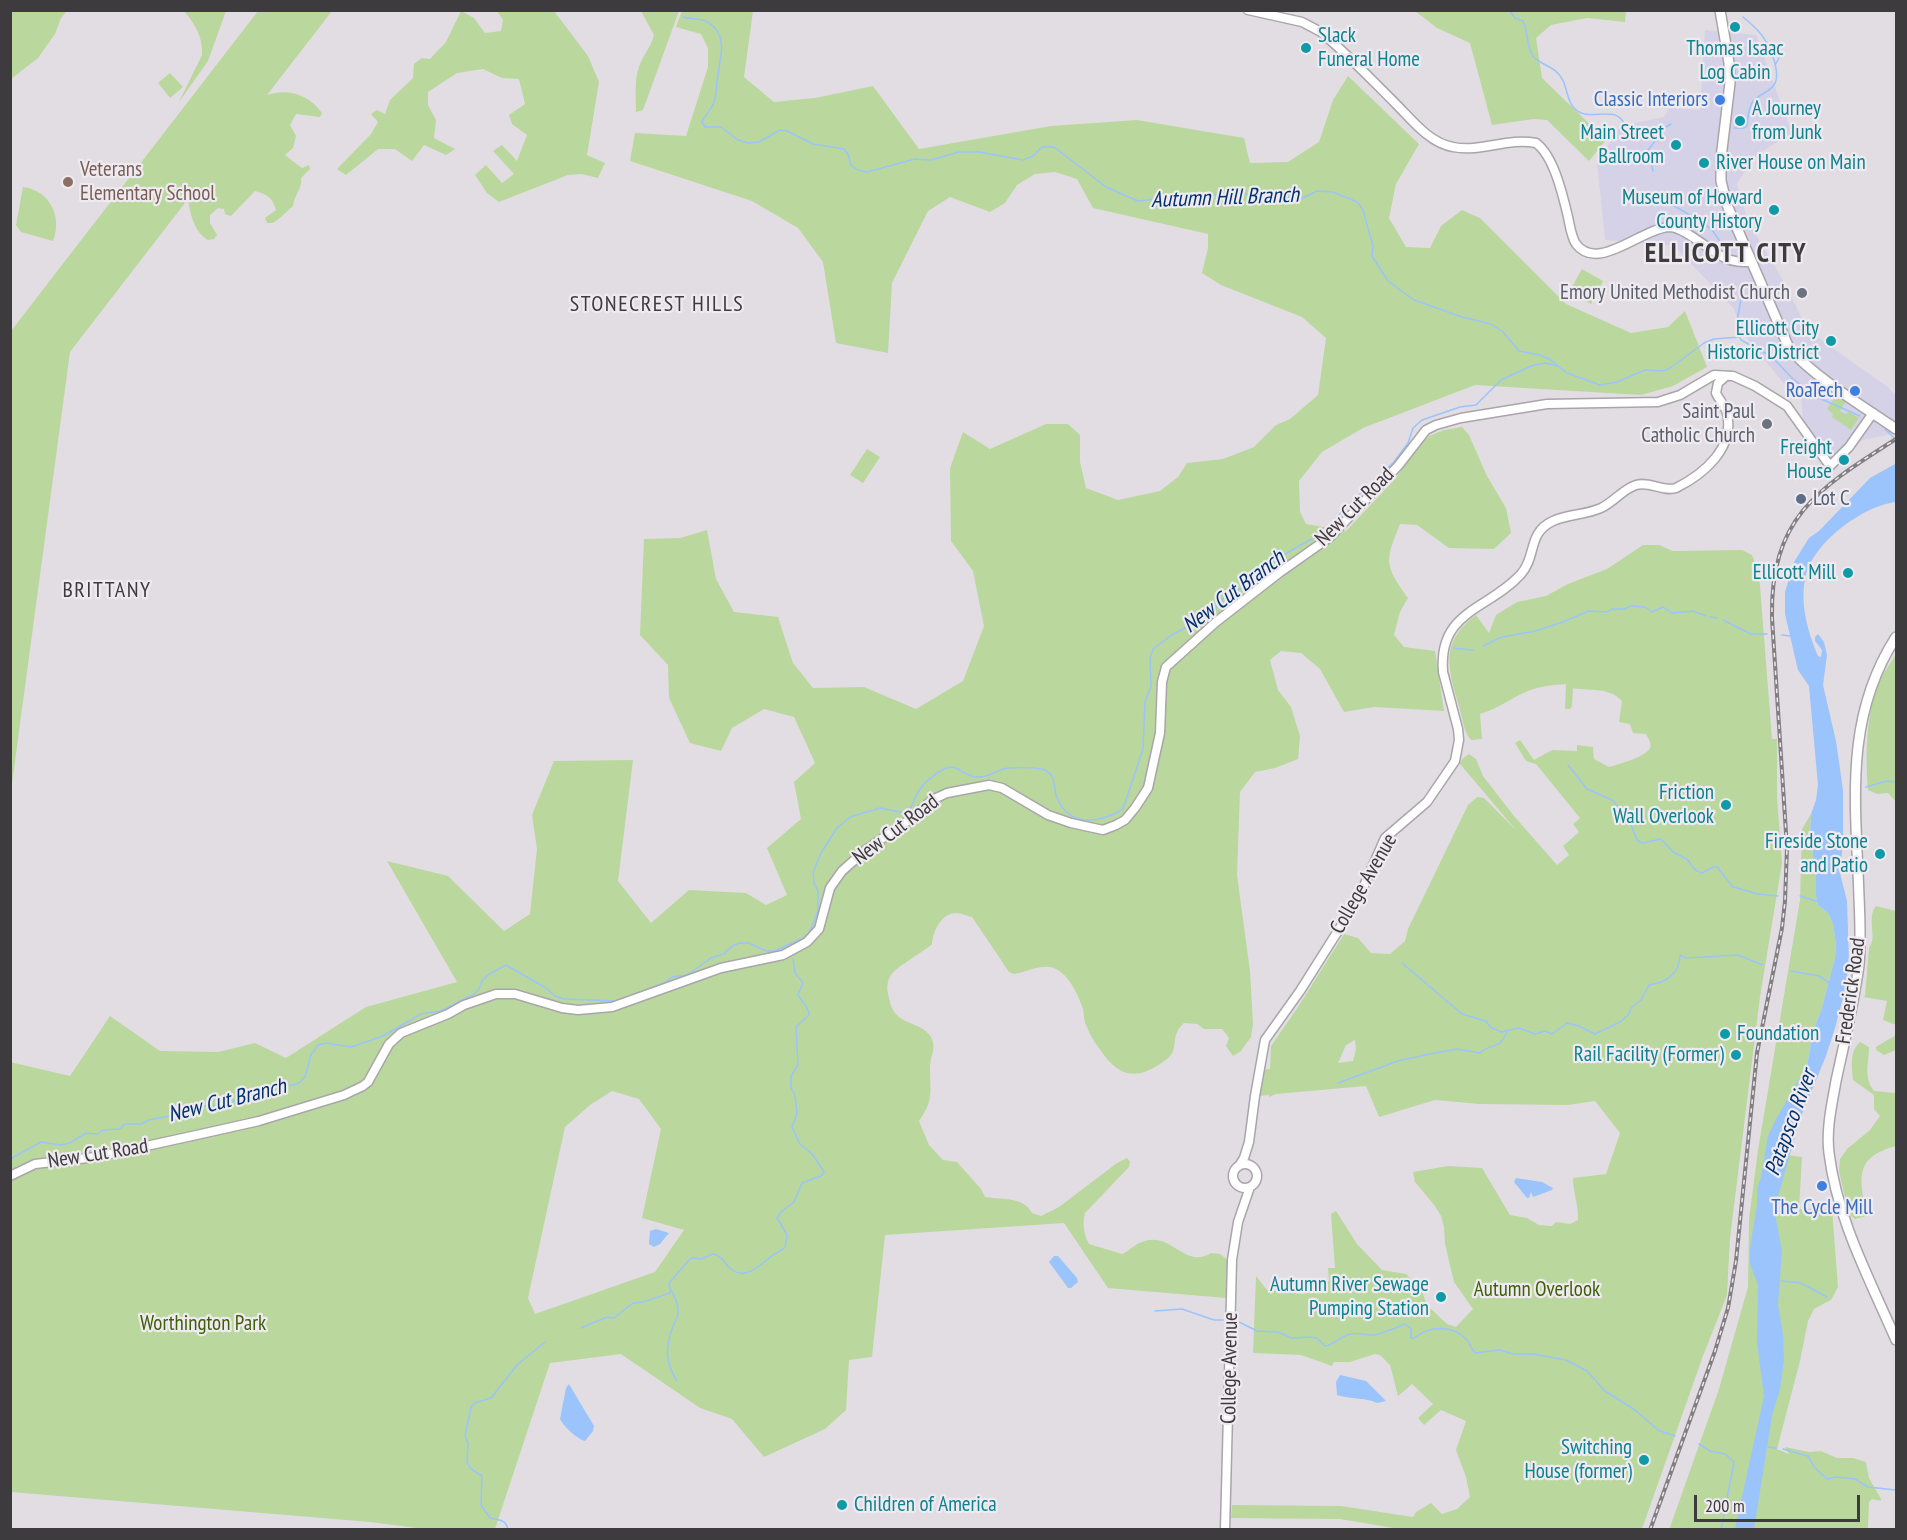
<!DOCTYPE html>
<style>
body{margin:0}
#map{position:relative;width:1907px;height:1540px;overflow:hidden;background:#e2dde3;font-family:"PT Sans Narrow",sans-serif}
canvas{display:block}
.frame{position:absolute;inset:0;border:12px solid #3d3b3d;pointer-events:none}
.scale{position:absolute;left:1694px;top:1495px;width:166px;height:27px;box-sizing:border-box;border:3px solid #3d3b3d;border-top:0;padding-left:8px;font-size:18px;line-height:21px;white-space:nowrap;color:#3d3b3d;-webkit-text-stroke:4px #efeaf0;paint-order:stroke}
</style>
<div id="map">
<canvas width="1907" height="1540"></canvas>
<div class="frame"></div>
<div class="scale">200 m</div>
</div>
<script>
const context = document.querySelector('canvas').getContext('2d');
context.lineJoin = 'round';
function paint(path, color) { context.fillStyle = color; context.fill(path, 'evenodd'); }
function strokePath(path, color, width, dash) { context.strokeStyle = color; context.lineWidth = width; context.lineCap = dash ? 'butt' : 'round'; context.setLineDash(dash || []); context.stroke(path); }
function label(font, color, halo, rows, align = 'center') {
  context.font = font + ' "PT Sans Narrow",sans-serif'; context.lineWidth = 4.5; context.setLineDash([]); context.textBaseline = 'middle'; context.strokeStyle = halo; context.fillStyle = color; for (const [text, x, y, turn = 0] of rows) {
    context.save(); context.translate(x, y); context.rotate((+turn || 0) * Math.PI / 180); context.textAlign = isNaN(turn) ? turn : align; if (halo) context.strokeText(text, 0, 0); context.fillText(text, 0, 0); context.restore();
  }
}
paint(new Path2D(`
 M1705,30L1756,35L1792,133L1755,156L1737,184L1748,221L1788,289L1807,330L1888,387L1896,396V433L1863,440L1824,466L1803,422L1801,395L1784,384L1742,332L1734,309L1674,246L1605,240L1597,163L1620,126L1664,117L1670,108L1700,110Z`), '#d5d2e8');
paint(new Path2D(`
 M11,10L67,11L61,18L55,34L38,58L11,79Z
 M184,11H226L208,61L179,102L202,55C203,37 195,24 184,11Z
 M258,11H332L267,95C287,88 309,94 322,113L320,117L296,114L290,125L296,136L293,148L285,155L302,168L309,165L310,169L301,178C303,187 294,196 293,206L280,218L273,223H267L265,218L276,210C272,197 268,195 255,191L231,216L225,214L224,209L218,208L210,215V223L217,235L214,239L208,240C194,232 190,213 188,199L70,352L11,791V331Z
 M461,11L474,18L485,33L501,31L503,20L497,11H554L588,56L599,82L587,155L605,163L598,178L582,174L568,175L499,202L487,193L475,175L486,165L502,183L514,174L493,151L502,145L517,161L527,135L512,124L509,115L525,104L519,79L502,78L483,69L457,73L428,92V105L436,120L434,138L455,149L446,155L424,145L412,161L395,149H378L346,175L337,169L371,134L378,122L371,114L377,110L385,114L390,100L413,78L414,64L422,58L430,59L446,42Z
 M641,11H679L643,110L636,112C636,97 634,81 639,67C643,55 651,47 654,35Z
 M682,11H753L744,77L774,102L815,98L873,86L919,149L1051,126L1137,120L1244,138L1250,163L1288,162L1319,142L1333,100L1348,76L1419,144L1396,184L1389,218L1406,247L1430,248L1441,226L1462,210L1480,218L1566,304L1631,333L1668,327L1685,311L1707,367L1673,386L1641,395L1475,385L1363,428L1322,452L1299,481L1300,512L1306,524L1346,531L1395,479L1417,449L1429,436L1444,430L1462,427L1469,435L1487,476L1506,508L1511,533L1494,549L1449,548L1417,525L1400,524C1385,561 1384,565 1408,598L1400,612L1394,635L1404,647L1435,651L1444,711L1374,707L1344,712L1320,669L1301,653L1281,651L1270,660L1278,690L1291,707L1300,736L1298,759L1275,768L1255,772L1240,792L1237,875L1250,971L1253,1024L1251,1037L1241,1051L1233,1056L1226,1046L1229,1038L1222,1029H1204L1197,1024L1184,1023C1169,1036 1180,1049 1167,1059C1139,1080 1121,1080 1101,1051C1096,1044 1090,1036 1087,1027C1084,1022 1084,1015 1083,1009C1078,994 1067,970 1050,967C1038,965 1026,972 1014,974L1009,972L972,917C967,916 962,913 957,913C941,913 933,931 932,944C921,954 897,966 891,975C886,983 887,990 889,998C894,1028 920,1019 931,1037C937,1049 930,1056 930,1068C930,1092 934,1100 919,1121L929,1145L943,1160L957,1162L981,1189L985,1197C1002,1200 1023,1196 1032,1213L1041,1216L1059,1207L1117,1163L1127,1158L1130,1162L1129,1167L1085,1213C1082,1223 1084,1235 1089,1244L1122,1254C1129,1251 1135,1244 1142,1242C1171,1230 1185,1270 1211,1253L1220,1254L1229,1261L1226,1298L1108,1288L1064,1223L885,1235L872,1357L849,1360L846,1410L825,1429L764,1457L732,1419L700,1408L621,1354L550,1363L495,1529H425L370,1522L11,1492L10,1062L70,1076L110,1016L160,1051L218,1052L255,1043L286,1058L366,1007L457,982L387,861L448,876L504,931L530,914L537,849L532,815L554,761L633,760L618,881L651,923L689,890L746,893L766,905L787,895L767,848L801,819L794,782L815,763L794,717L764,709L732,728L721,751L690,743L669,698L668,665L640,635L644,539L680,538L707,530L716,579L734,612L778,617L793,663L813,688L864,687L916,709L963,681L984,626L973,571L951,541L950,468L963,432L990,449L1046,424H1068L1080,435V462L1086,488L1118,500L1160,491L1178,477L1187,463L1223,459L1254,447L1276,425L1290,419L1318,395L1326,338L1302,317L1221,285L1202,273L1208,248V234L1093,208L1077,179L1055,172L1035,174L1017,185L1005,203L990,212L950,197L928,211L892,283L888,353L836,343L823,262L798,228L752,201L630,161L635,133L686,136L708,67V48L701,34L676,27ZM612,1091L639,1099L661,1129L642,1218L684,1230L655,1272L535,1314L528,1298L565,1127L590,1105Z
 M1415,11H1626L1625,22L1587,18L1551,25L1536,38L1542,78L1606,140L1589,161L1547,120L1534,119L1492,125L1470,43L1437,28Z
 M170,73L183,87L170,98L158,83Z
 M23,187C49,190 63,216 53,241L21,232L16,225Z
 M1582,269L1603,281L1591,304L1569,292Z
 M1837,394L1846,401L1840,411L1845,414L1849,412L1859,418L1851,430L1832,417L1833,414L1827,409Z
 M867,449L880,457L863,483L850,475Z
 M1643,545H1659L1673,551L1742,550L1752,555L1758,571L1760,586L1772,739H1777V797L1782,863L1760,997L1730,1238L1727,1295L1703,1356L1642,1529L1405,1530L1340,1519L1231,1518L1232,1505L1341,1506L1413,1517L1416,1512L1431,1503L1442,1514L1457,1509L1470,1497L1466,1477L1456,1450L1466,1421L1441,1410L1424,1425L1418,1418L1433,1404L1412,1384L1398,1396L1390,1365L1380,1355L1375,1354L1350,1362H1334L1332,1366L1301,1355L1253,1353L1256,1276L1267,1290L1303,1294L1329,1281L1328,1268H1335L1331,1214L1336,1211L1357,1244L1382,1270L1406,1274L1421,1289L1427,1305L1447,1324L1456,1327L1473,1309L1454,1282L1445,1244L1444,1227L1441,1216L1435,1206L1415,1182L1413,1172L1448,1166L1482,1168L1510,1215L1527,1218L1539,1225L1552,1226L1556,1222L1570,1224L1578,1220C1579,1206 1573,1193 1573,1178L1606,1174L1620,1133L1595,1101L1568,1105L1479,1104L1435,1100L1379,1117L1366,1086L1276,1094L1269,1097V1095L1259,1096L1263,1070L1270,1069L1271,1046L1298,1007L1344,934L1358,938L1371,953L1390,954L1405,941L1408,929L1468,805L1477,797L1484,798L1516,830L1460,764L1462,759L1469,754L1476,759L1483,776L1514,816L1557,865L1569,855L1563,846L1579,832L1573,824L1580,818L1536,764L1526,761L1515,743L1520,740L1534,760L1552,750L1577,751V745L1593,747L1594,759L1609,767C1619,764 1646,757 1650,748C1652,744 1648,738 1646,734L1633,733L1630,724L1619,722L1622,701C1608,686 1591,692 1573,688L1572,706L1570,709H1565L1566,684C1553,685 1541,686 1528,691C1511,698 1498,709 1480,714L1482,739L1471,740C1463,731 1463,719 1459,706C1448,669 1439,642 1476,615L1489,633L1496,615L1517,602L1546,596L1568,584L1607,569ZM1355,1040L1356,1049L1353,1061L1338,1063L1346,1045Z
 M1896,654V802L1888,793L1877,794L1868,790C1865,755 1866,710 1881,678C1885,670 1892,662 1896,654Z
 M1811,814L1810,834L1816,876V896L1818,905L1828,913L1833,924L1836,944L1835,958L1821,1011L1813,1031L1807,1066L1765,1152L1802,1157L1799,1209H1832L1838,1287L1831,1300L1814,1309L1808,1321L1800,1361L1777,1449L1789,1454L1785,1447L1809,1452L1821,1451L1837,1458H1853L1866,1462L1869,1478L1881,1499V1501L1872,1499L1869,1502L1868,1529L1669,1530L1719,1389L1748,1287L1749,1219L1758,1150L1800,900L1802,829Z
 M1876,906L1896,911V1025L1883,1020L1887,1001L1863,997L1865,996L1869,948C1878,937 1866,918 1876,906Z
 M1896,1035V1050L1884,1055L1876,1050V1047Z
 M1860,1042L1869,1047C1869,1063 1863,1077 1874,1091L1896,1093V1146C1852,1158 1861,1179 1866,1216L1855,1219L1849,1214L1839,1171L1840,1159L1847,1149L1870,1130L1880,1116L1874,1109V1095L1853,1080C1852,1067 1849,1052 1860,1042Z`), '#bad89d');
paint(new Path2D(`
 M1895,464H1896V502C1862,506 1811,544 1805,579C1800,605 1808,632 1818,656L1821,657L1822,650L1815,641V637L1818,634L1824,642L1827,655L1823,685L1836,741L1843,790V842L1840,873L1847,901L1849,962L1845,990L1835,1028L1826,1056L1800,1119L1777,1200L1776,1219L1782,1251L1778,1305L1783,1334L1784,1360L1780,1389L1772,1416L1754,1529H1735L1764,1396L1757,1343L1758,1285L1750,1264V1248L1757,1205V1189L1761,1177L1768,1136L1776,1119L1807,1066L1813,1031L1821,1011L1835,958L1836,944L1833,924L1828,913L1818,905L1816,896V876L1810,834L1811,814L1816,800L1818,785L1809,686L1798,670L1785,614V592L1794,562L1809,538L1819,531L1870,478Z
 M1516,1178L1542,1182L1553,1188L1552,1190L1533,1197L1531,1192L1529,1198H1527L1514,1182Z
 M656,1229L669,1233L660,1244L654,1247L649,1244L650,1231Z
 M1054,1256H1058L1077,1278L1078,1282L1071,1288H1068L1049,1262Z
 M1340,1375L1366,1381L1386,1401L1377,1403C1369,1398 1349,1399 1337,1395L1336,1382Z
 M569,1384L594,1426L593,1431L585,1441C577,1439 564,1427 560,1419L566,1388Z`), '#9ac4fb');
strokePath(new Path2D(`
 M1509,10L1515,18L1523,21C1529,33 1526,46 1533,56C1541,66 1556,66 1562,79C1568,88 1566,101 1575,109C1590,123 1613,104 1624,123
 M683,17C694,20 704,17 713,26C727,39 720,59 718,75C716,84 717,93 714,102C711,110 705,115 702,122L705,127H721L738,140L748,143L759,142L780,130L787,131L813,144L844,149L848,154L851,165L858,170L867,172L915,159L931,160L959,152H979L1023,160L1033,156L1042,147H1054L1106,187L1138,201L1195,195L1245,194L1257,197L1303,198L1317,191L1333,192L1357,202L1363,210L1373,246L1372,256L1388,281L1414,300L1462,317L1491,324L1503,332L1519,351L1540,355L1551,360L1558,366
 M1775,65L1779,58
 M1734,128H1744L1747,126C1748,119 1748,109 1752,103C1757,95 1768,93 1774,85C1782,73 1769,43 1760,33C1755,27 1749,22 1743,17
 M1648,150L1666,127L1671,124
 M1648,150L1653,171
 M1669,203L1702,222L1712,230L1722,244
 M1742,294L1736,326L1741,340L1771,356L1793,379L1819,398L1860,416
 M1885,429L1896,440
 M1710,617L1717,618
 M1723,620L1751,634H1767
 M1782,635L1790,636
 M1483,646L1502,637L1535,631L1560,623L1589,611L1607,612L1612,609H1624L1631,606L1645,607L1652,612L1663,607L1672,613L1693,611L1706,616
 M1453,648L1473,650
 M1568,765L1587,789L1612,800L1628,817L1637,840L1642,843L1661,839L1673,852L1687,859L1695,870L1702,873L1713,867H1717L1733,887L1758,894L1778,896
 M1866,787L1887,781L1896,782
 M1800,896L1819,902
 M1402,963L1462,1014L1486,1021L1490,1027L1501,1032L1519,1028L1535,1034L1545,1031L1552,1034L1567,1023L1579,1026L1595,1034L1620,1022L1628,1015L1632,1007L1641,1000L1649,985C1665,983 1680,974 1680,955L1686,958L1738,955L1763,965
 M1791,971L1819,976L1830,983
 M632,995L664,983L672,977L687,975L711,958L724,954L732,946L740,943H749L766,951H774L801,939L809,933L818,911V891L814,883L813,872L821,853L837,828L850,817L880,808L906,813C914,807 912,802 917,794C922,784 934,774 944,769C957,762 964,777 977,777C987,778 995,771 1004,769C1011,767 1038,767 1045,770C1057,776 1053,788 1057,798C1070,828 1100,823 1123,809L1143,749L1145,702L1151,686L1150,658L1153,649L1173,634L1211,615L1225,596L1246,586L1276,559L1324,532L1345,508L1394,462L1408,443L1413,428L1422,420L1460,407L1476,405L1501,380L1531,366L1545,363L1558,366L1567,373L1600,385L1617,382L1645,370L1663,371L1670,368L1704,343L1714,339L1740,337
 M1338,1083L1398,1061L1430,1054L1457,1049L1480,1053C1492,1042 1500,1051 1507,1031
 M10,1159L41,1142L61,1145L70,1143L86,1133L98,1134L103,1130L120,1129L125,1124H141L149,1120L170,1116L180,1112L187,1107L225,1105L248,1095H261L272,1086L293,1085L299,1083L305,1077L311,1055L318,1045L326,1043L351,1047L383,1036L421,1014L441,1011L474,994L479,989L482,981L489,974L506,965L546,988L555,996L564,999L617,1001
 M1781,1281L1801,1283L1827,1297
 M1155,1311L1182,1309L1214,1320H1223
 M1239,1322L1257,1331L1278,1332L1292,1338L1311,1337L1317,1338L1325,1346C1334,1345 1341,1336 1350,1334C1359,1332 1366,1336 1374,1335C1377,1335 1401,1326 1405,1324L1411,1329V1338H1414C1429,1326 1453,1324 1467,1340C1470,1344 1472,1349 1475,1353L1500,1350L1513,1354H1533L1566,1360L1587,1371L1605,1391L1635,1410L1658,1430L1675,1436
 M581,1328L607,1317L614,1318L633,1303C641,1304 661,1296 670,1293V1291
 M677,1381C665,1362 665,1348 673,1326C674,1323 678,1317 678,1313C679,1303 673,1294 669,1286L670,1282L689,1260L692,1258L701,1259L713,1254C723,1256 724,1263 731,1269C744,1280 759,1267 769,1258C774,1254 780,1252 785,1247L787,1235L777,1218L782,1211L794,1202L802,1183L821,1176L824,1172L813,1155L800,1144L792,1127L797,1114L795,1095L791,1088V1076L798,1065L796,1027L809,1015C809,1006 802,1003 798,995L803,983L795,973L793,959
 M1699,1444L1710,1451L1725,1454L1734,1462L1721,1530
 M1768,1447L1776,1448
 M1783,1449L1808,1456L1815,1468L1827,1479L1836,1477L1855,1479L1868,1487L1896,1490
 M508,1530C506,1518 499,1521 490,1518L481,1505L482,1476L471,1469L467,1462L468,1443L465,1436L471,1407L475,1403L491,1398L517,1365L545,1342`), '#9ac4fb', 1.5);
const tertiary = new Path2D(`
 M1248,10L1302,22L1321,32C1347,54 1371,79 1395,103C1411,119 1429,143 1453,147C1480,153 1508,137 1536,143C1554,156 1563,196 1568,217C1570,226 1571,236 1576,244C1598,273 1642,228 1669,227C1685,227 1709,251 1725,258C1733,262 1742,262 1752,262
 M1233 1176a12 12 0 1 1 24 0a12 12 0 1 1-24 0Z
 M1239,1166L1244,1158L1249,1142L1255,1096L1265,1040L1300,991L1343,923L1363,888L1385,838L1427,802L1455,761L1459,740L1458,729L1443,672C1438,610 1489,610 1521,574C1537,556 1527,533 1553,521C1568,514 1586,515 1601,508C1614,502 1623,489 1636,485C1650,481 1663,492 1676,488C1704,474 1735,448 1727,413C1725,405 1719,400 1716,393L1718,383L1726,376
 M10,1176L35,1164L96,1157L201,1134L259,1121L344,1095L363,1086L368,1082L389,1044L401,1033L448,1014L464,1005L496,994H515L562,1008L578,1010L612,1007L721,968L783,955L807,942L819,929L830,888L842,871L867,849L912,818L932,800L947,793L989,785L1002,788L1048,815L1071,823L1103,830L1116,825L1125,820L1135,808L1148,788L1160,733L1162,682L1166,667L1216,622L1279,573L1330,537L1398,466L1426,430L1436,425L1461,418L1547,404L1658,402L1680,395L1714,375L1733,376L1755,386L1787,406L1830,466L1849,447L1873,413
 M1225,1530L1232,1260L1238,1222L1250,1187`);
const secondary = new Path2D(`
 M1720,10L1729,63L1730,83L1721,158V181L1727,205L1789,348C1814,377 1864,407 1896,429
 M1896,637C1843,719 1856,805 1859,897C1860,919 1861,943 1859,965C1854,1004 1844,1043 1836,1081C1832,1104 1826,1129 1829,1153C1837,1219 1870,1280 1896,1340`);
strokePath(tertiary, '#a9a5aa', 11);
strokePath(secondary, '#a9a5aa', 12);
strokePath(tertiary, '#fff', 8);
strokePath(secondary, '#fff', 9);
const rail = new Path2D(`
 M1650,1530L1715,1351L1728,1308L1736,1261L1757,1053L1782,928L1785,901L1787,848L1772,618C1770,517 1819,488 1896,439`);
strokePath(rail, '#827e82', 4);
strokePath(rail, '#efeaf0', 1.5, [4.5]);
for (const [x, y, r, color] of [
 [1735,27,6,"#0f9aa8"],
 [1306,48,6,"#0f9aa8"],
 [1720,100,6,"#3f7fe0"],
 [1740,121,6,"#0f9aa8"],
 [1676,145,6,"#0f9aa8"],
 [1704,163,6,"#0f9aa8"],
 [68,182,6,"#8d6e63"],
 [1774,210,6,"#0f9aa8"],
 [1802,293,6,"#6b7280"],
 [1831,341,6,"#0f9aa8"],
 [1855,391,6,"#3f7fe0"],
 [1767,424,6,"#6b7280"],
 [1844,460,6,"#0f9aa8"],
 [1801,499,6,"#5c6f8a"],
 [1848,573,6,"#0f9aa8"],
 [1726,805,6,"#0f9aa8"],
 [1880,854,6,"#0f9aa8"],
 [1725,1034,6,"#0f9aa8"],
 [1736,1055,6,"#0f9aa8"],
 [1822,1186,6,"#3f7fe0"],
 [1441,1297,6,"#0f9aa8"],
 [1644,1460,6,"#0f9aa8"],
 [842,1505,6,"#0f9aa8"]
]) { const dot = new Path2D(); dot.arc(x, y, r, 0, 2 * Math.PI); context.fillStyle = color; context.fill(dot); strokePath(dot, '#efeaf0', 2); }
label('21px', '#0d838f', '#efeaf0', [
 ["Slack",1318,36,"left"],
 ["Funeral Home",1318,60,"left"],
 ["Thomas Isaac",1735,49,"center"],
 ["Log Cabin",1735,73,"center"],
 ["A Journey",1752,109,"left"],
 ["from Junk",1752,133,"left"],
 ["Main Street",1664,133],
 ["Ballroom",1664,157],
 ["River House on Main",1716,163,"left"],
 ["Museum of Howard",1762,198],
 ["County History",1762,222],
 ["Ellicott City",1819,329],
 ["Historic District",1819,353],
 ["Freight",1832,448],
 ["House",1832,472],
 ["Ellicott Mill",1836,573],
 ["Friction",1714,793],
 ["Wall Overlook",1714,817],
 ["Fireside Stone",1868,842],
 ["and Patio",1868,866],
 ["Foundation",1737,1034,"left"],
 ["Rail Facility (Former)",1724,1055],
 ["Autumn River Sewage",1429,1285],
 ["Pumping Station",1429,1309],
 ["Switching",1632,1448],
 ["House (former)",1632,1472],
 ["Children of America",854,1505,"left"]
], 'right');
label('21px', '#366cbe', '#efeaf0', [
 ["Classic Interiors",1708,100],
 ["RoaTech",1843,391],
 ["The Cycle Mill",1822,1208,"center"]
], 'right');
label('21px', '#785e54', '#efeaf0', [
 ["Veterans",80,170],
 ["Elementary School",80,194]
], 'left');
label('21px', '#5b616d', '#efeaf0', [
 ["Emory United Methodist Church",1790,293],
 ["Saint Paul",1755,412],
 ["Catholic Church",1755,436]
], 'right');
label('21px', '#4e5e75', '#efeaf0', [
 ["Lot C",1813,499]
], 'left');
label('21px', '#3d3b3d', '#efeaf0', [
 ["New Cut Road",1355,507,-45],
 ["New Cut Road",896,830,-37],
 ["College Avenue",1364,884,-60],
 ["Frederick Road",1851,991,-82],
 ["New Cut Road",98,1154,-9],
 ["College Avenue",1230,1368,-89]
]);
label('21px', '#3e5f07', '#efeaf0', [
 ["Autumn Overlook",1537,1290],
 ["Worthington Park",203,1324]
]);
label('italic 22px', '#00336e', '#efeaf0', [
 ["Autumn Hill Branch",1225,198,-2],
 ["New Cut Branch",1234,592,-37],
 ["New Cut Branch",227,1101,-14],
 ["Patapsco River",1791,1123,-70]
]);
context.letterSpacing = '1.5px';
label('22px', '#3d3b3d', '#efeaf0', [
 ["STONECREST HILLS",657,305],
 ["BRITTANY",107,591]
]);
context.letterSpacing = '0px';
context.letterSpacing = '1.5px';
label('bold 27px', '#3d3b3d', '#efeaf0', [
 ["ELLICOTT CITY",1726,254]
]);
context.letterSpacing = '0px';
</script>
